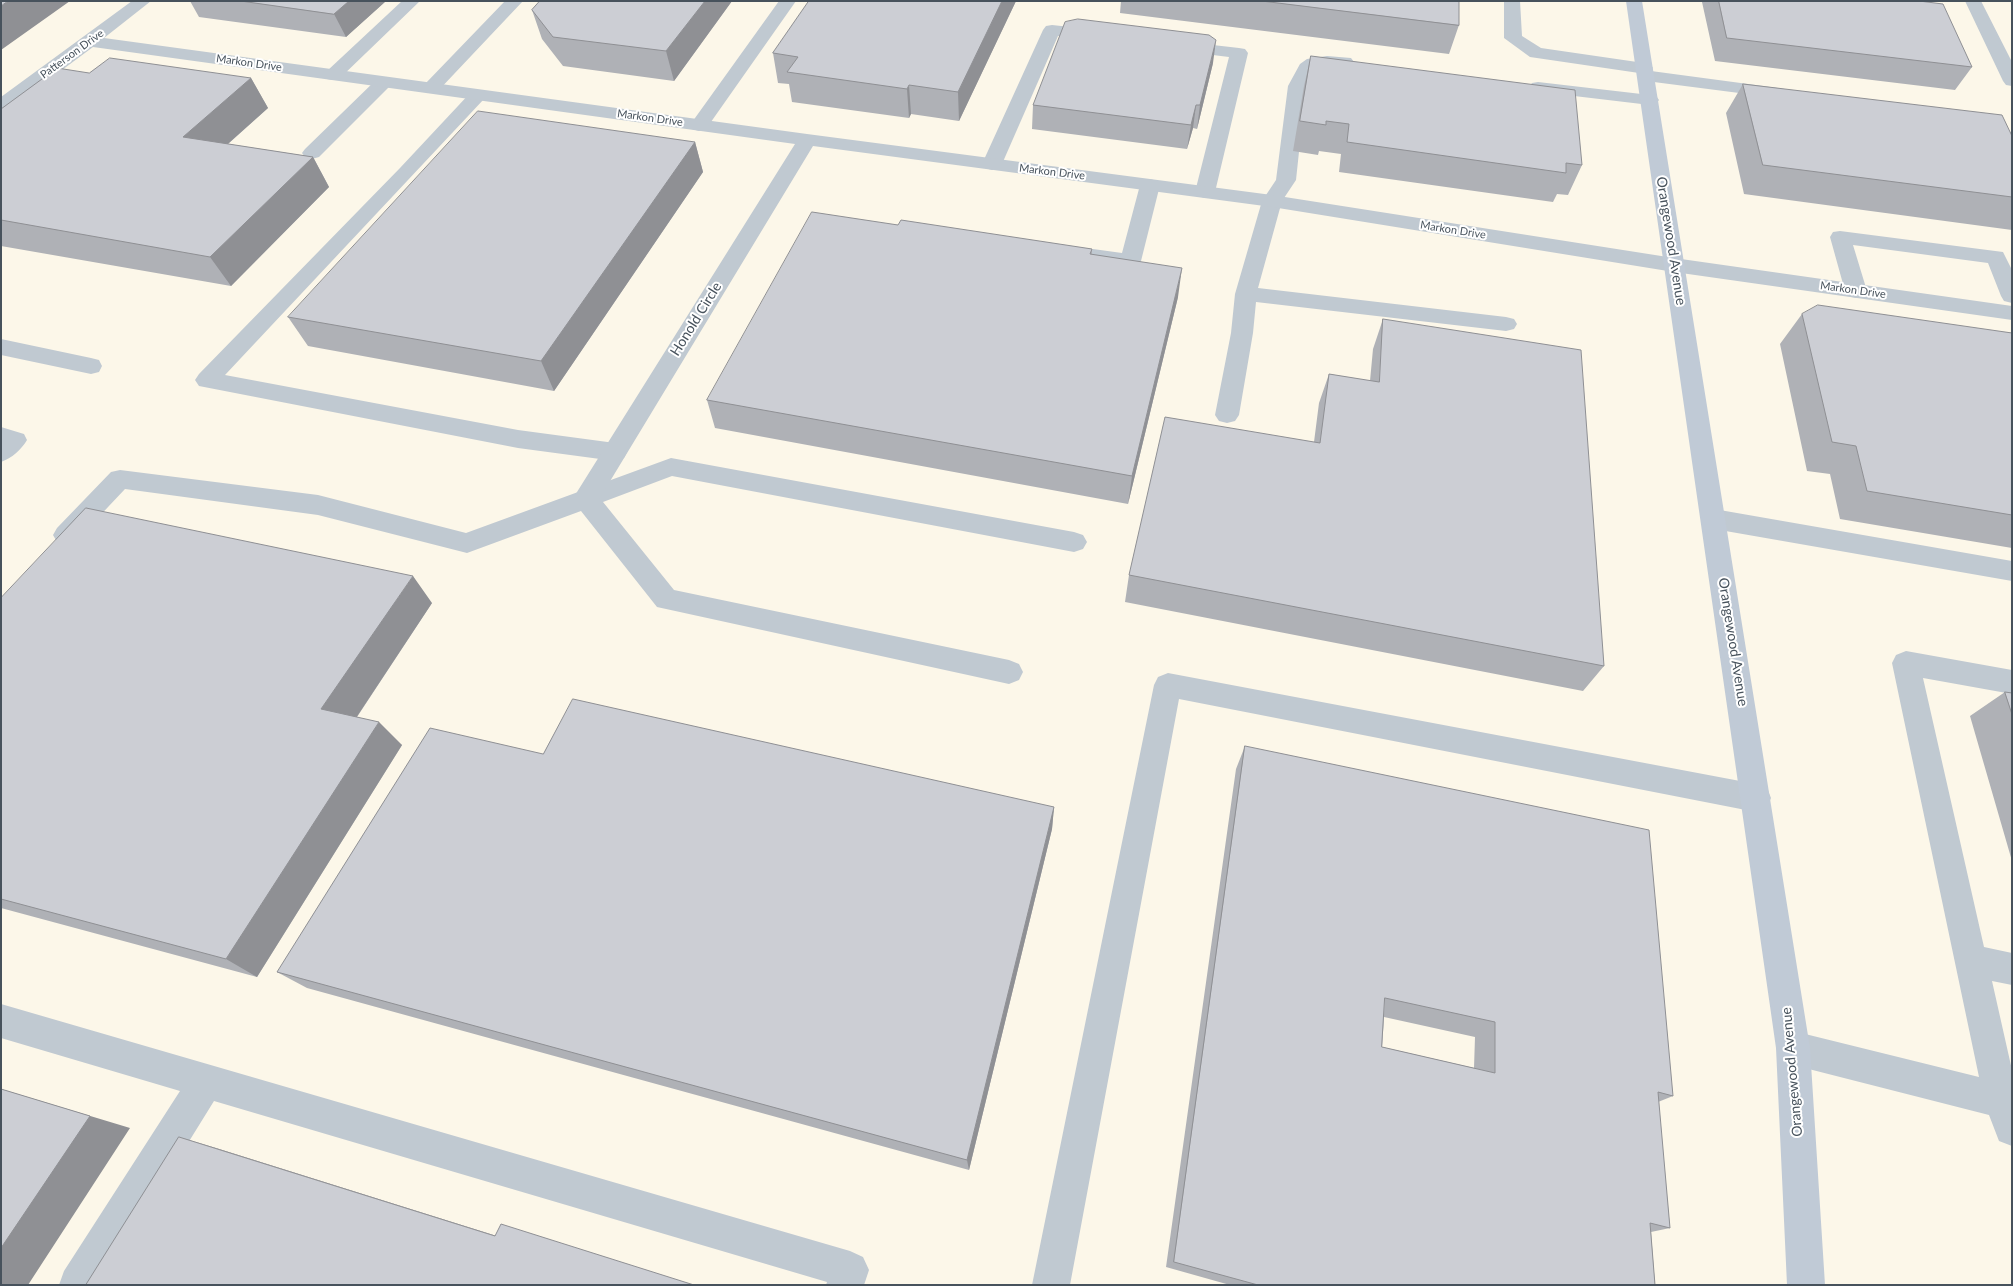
<!DOCTYPE html>
<style>
body{margin:0}
#map{position:relative;width:2013px;height:1286px;overflow:hidden;background:#f2efef;font-family:Lato,sans-serif}
canvas{display:block}
.frame{position:absolute;inset:0;border:2px solid #47525c;pointer-events:none}
</style>
<div id="map">
<canvas width="2013" height="1286"></canvas>
<div class="frame"></div>
</div>
<script>
const context = document.querySelector('canvas').getContext('2d');
context.lineJoin = 'round';
function paint(path, color) { context.fillStyle = color; context.fill(path, 'evenodd'); }
function strokePath(path, color, width, dash) { context.strokeStyle = color; context.lineWidth = width; context.lineCap = dash ? 'butt' : 'round'; context.setLineDash(dash || []); context.stroke(path); }
function label(font, color, halo, rows, align = 'center') {
  context.font = font + ' Lato,sans-serif'; context.lineWidth = 4; context.setLineDash([]); context.textBaseline = 'middle'; context.strokeStyle = halo; context.fillStyle = color; for (const [text, x, y, turn = 0] of rows) {
    context.save(); context.translate(x, y); context.rotate((+turn || 0) * Math.PI / 180); context.textAlign = isNaN(turn) ? turn : align; if (halo) context.strokeText(text, 0, 0); context.fillText(text, 0, 0); context.restore();
  }
}
paint(new Path2D(`
 M1,1H2012V1285H1Z`), '#fcf7e9');
paint(new Path2D(`
 M402,1H420L339,79L333,80L327,79L324,75L327,71Z
 M505,1H523L437,92L431,93L425,92L422,88L425,84Z
 M779,1H796L706,129L699,131L692,129L690,125Z
 M1504,1H1520L1522,36L1541,48L1644,63L1650,64L1653,68L1651,71L1778,88L1784,89L1787,93L1784,97L1778,98L1646,81L1640,80L1637,76L1639,73L1530,57L1504,38Z
 M1965,1H1981L2012,62V86L2006,85L2003,81Z
 M1052,25L1098,30L1104,31L1107,35L1104,39L1098,40L1058,36L1002,164L999,168L992,170L985,168L982,164L1043,30L1046,26Z
 M1178,41L1239,48L1245,49L1248,53L1215,192L1212,196L1205,198L1198,196L1195,192L1229,57L1172,50L1169,46L1172,42Z
 M1327,56L1351,58L1354,62L1351,66L1318,68L1313,71L1306,86L1296,180L1282,201L1258,288L1506,317L1514,319L1517,324L1514,329L1506,331L1256,302L1253,333L1239,415L1235,421L1227,423L1219,421L1215,415L1231,333L1235,294L1262,201L1276,180L1288,86L1300,64L1307,59Z
 M384,77L390,78L393,82L390,86L319,157L312,159L305,157L302,153L305,149L378,78Z
 M1538,82L1650,95L1656,96L1659,100L1656,104L1650,105L1532,91L1529,87L1532,83Z
 M478,90L484,91L487,95L484,99L225,375L518,430L615,443L624,446L627,452L624,458L615,461L518,448L199,386L195,380L199,374L400,168L472,91Z
 M1150,179L1157,181L1160,185L1141,261L1137,266L1130,268L1086,261L1083,256L1086,251L1093,249L1122,253L1140,185L1143,181Z
 M1840,231L2003,252L2012,270V303L2004,301L2001,296L1988,263L1853,245L1867,291L1864,296L1856,298L1848,296L1845,291L1830,237L1833,232Z
 M1,339L91,358L99,360L102,366L99,372L91,374L1,355Z
 M1,427L24,434L27,440C21,450 12,458 1,462Z
 M671,458L1074,532L1083,535L1087,542L1083,549L1074,552L672,476L603,502L674,590L1009,660L1019,664L1023,672L1019,680L1009,684L657,607L581,511L467,553L318,515L125,489L75,542L66,545L57,542L53,535L57,528L111,472L120,470L318,495L466,533Z
 M1714,509L2012,561V581L1714,529L1705,526L1701,519L1705,512Z
 M1906,651L2012,670V694L1923,678L1984,947L2012,953V985L1992,981L2012,1070V1146L1999,1141L1989,1115L1793,1065L1781,1060L1776,1048L1781,1036L1793,1031L1979,1077L1892,663L1896,655Z
 M1168,673L1756,784L1767,788L1771,798L1767,808L1756,812L1179,699L1070,1285H1032L1154,685L1158,677Z
 M1,1004L850,1251L863,1257L869,1270L864,1285H826L827,1282L214,1101L100,1285H59L64,1271L180,1091L1,1038Z`), '#c0c9d1');
paint(new Path2D(`
 M132,1H151L104,38L807,134L1272,195L1674,258L2012,306V320L1674,272L1272,207L813,146L595,506L586,508L577,506L573,499L577,492L795,144L93,47L8,110L1,111V97Z`), '#c0c9d1');
paint(new Path2D(`
 M1626,1H1642L1810,1048L1825,1285H1787L1776,1048Z`), '#c0cad6');
paint(new Path2D(`
 M190,1H386L346,37L199,17Z
 M540,1H732L674,81L563,66L542,39L532,10Z
 M809,1H1016L959,121L911,114L909,118L792,102L789,84L778,83L773,53Z
 M1121,1H1459V25L1449,54L1120,13Z
 M1919,1L1972,67L1955,90L1715,61L1702,2Z
 M1311,56L1582,165L1568,195L1557,194L1553,202L1339,172L1341,154L1319,151L1318,155L1293,151L1304,86Z
 M1213,63L1197,129L1193,128L1187,149L1032,129L1033,105Z
 M251,78L268,108L228,144L313,157L329,187L231,286L1,246V109Z
 M1743,84L2012,136V230L1744,194L1726,113Z
 M695,142L703,172L554,391L308,346L288,317Z
 M898,225L1092,249V254L1178,297L1128,504L715,428L707,400Z
 M1802,314L2012,333V548L1840,519L1830,474L1807,471L1780,344Z
 M1383,319L1604,666L1583,691L1125,602L1129,575L1314,442L1319,403L1329,374L1370,381L1373,349Z
 M1,598L432,603L357,717L402,745L257,977L1,908Z
 M2005,692L2012,693V861L1970,716Z
 M1245,746L1673,1096L1658,1102L1670,1228L1651,1232L1655,1285H1230L1166,1267L1236,769ZM1384,1017L1475,1037L1474,1068L1382,1047Z
 M543,754L1054,807L1052,829L969,1170L307,988L277,972Z`), '#afb1b6');
paint(new Path2D(`
 M8,1H70L1,50V6Z
 M349,1H386L346,37L334,14Z
 M705,1H732L674,81L666,51Z
 M1002,1H1016L959,121L958,92Z
 M1216,40L1213,63L1197,129L1200,105Z
 M251,78L268,108L203,166L183,137Z
 M909,85L911,114L909,118L907,89Z
 M1196,105L1193,128L1187,149L1191,125Z
 M695,142L703,172L554,391L541,361Z
 M313,157L329,187L231,286L210,257Z
 M1182,268L1178,297L1128,504L1132,476Z
 M413,576L432,603L346,733L321,709Z
 M379,722L402,745L257,977L226,959Z
 M1054,807L1052,829L969,1170L967,1160Z
 M1,1089L130,1128L28,1285H1Z
 M179,1137L216,1148L519,1243L495,1236Z`), '#8f9094');
const building = new Path2D(`
 M1,1H8L1,6Z
 M241,1H349L334,14Z
 M540,1H705L666,51L553,37L532,10Z
 M809,1H1002L958,92L909,85L907,89L787,72L798,57L773,53Z
 M1262,1H1459V25Z
 M1719,1H1919L1943,4L1972,67L1727,38Z
 M1078,19L1209,35L1216,40L1200,105H1196L1191,125L1033,105L1065,22Z
 M1311,56L1575,90L1582,165L1566,163V173L1347,142L1349,124L1326,121V125L1300,121Z
 M110,58L251,78L183,137L313,157L210,257L1,220V109L57,68L89,73Z
 M1743,84L2002,115L2012,136V197L1763,165Z
 M478,111L695,142L541,361L288,317Z
 M812,212L898,225L901,220L1092,249L1090,254L1182,268L1132,476L707,400Z
 M1818,305L2012,333V515L1867,491L1856,446L1832,442L1802,314Z
 M1383,319L1581,350L1604,666L1129,575L1165,417L1320,443L1329,374L1379,382Z
 M86,508L413,576L321,709L379,722L226,959L1,899V598Z
 M2005,692L2012,693V714Z
 M573,699L1054,807L967,1160L277,972L430,728L543,754Z
 M1245,746L1649,830L1673,1096L1658,1092L1670,1228L1650,1223L1655,1285H1258L1174,1262ZM1385,998L1495,1022V1073L1382,1047Z
 M1,1089L90,1116L1,1248Z
 M179,1137L495,1236L501,1224L694,1285H86Z`);
paint(building, '#ccced4');
strokePath(building, '#8f9094', 1);
label('11px', '#47525c', '#fff', [
 ["Patterson Drive",72,54,-36],
 ["Markon Drive",249,63,8],
 ["Markon Drive",650,118,8],
 ["Markon Drive",1052,172,7],
 ["Markon Drive",1453,230,9],
 ["Markon Drive",1853,290,8]
]);
label('14px', '#47525c', '#fff', [
 ["Orangewood Avenue",1671,241,81],
 ["Honold Circle",696,319,-58],
 ["Orangewood Avenue",1733,642,81],
 ["Orangewood Avenue",1792,1072,-95]
]);
</script>
